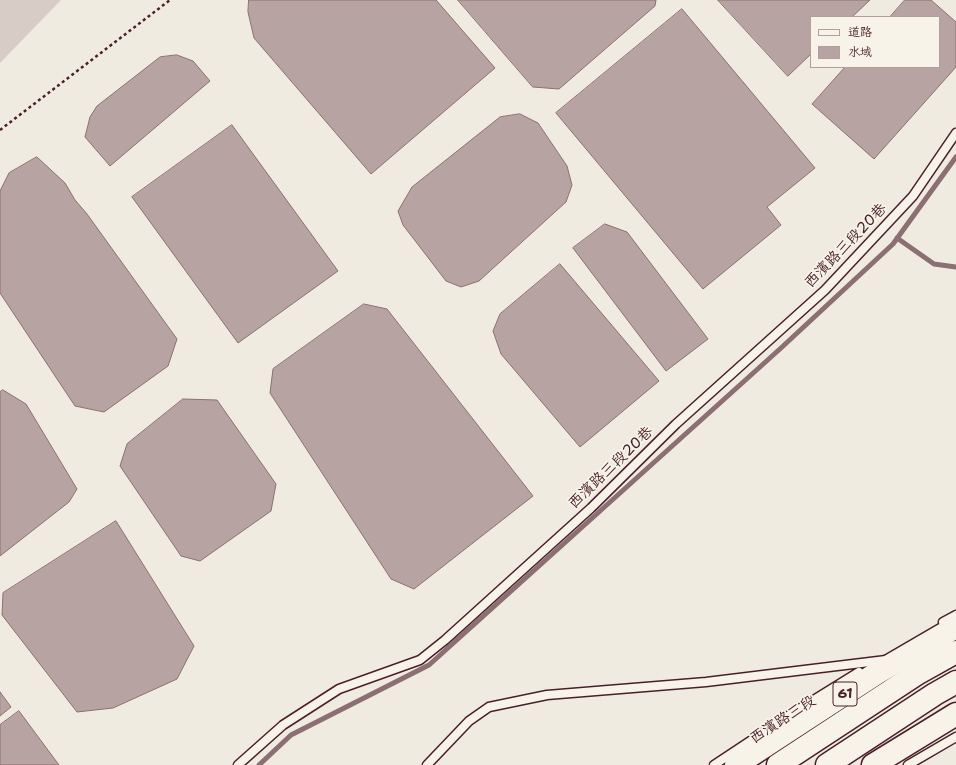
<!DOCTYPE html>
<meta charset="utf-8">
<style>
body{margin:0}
#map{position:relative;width:956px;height:765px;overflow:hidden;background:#f0ebe0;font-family:"Shantell Sans","LXGW WenKai TC",sans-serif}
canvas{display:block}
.legend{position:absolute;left:810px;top:16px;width:130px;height:52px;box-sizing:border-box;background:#f7f3e8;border:1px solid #b29e9c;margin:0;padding:5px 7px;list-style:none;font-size:12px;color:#4a1f2b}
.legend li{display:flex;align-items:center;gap:8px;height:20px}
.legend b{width:20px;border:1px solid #b29e9c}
</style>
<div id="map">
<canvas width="956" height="765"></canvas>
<ul class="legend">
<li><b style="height:5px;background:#f7f3e8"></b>道路</li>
<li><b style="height:11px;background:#b7a4a2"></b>水域</li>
</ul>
</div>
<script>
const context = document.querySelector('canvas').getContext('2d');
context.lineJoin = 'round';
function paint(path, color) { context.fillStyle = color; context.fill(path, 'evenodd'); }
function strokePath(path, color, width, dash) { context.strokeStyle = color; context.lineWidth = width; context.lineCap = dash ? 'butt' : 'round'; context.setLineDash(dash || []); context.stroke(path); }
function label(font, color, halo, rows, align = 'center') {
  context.font = font + ' "Shantell Sans","LXGW WenKai TC",sans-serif'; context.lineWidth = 3.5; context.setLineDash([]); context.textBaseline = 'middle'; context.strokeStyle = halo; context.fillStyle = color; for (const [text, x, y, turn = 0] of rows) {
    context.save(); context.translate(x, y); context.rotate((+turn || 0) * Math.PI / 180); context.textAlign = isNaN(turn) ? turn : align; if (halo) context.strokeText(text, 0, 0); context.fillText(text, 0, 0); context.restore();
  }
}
paint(new Path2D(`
 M0,0H61L0,63Z`), '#d8cdc6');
const water = new Path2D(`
 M249,0H436L495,68L371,174L254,38L248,12Z
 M458,0H656L655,6L559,89L533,87Z
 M718,0H870L852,17H811V54L788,76Z
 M905,0H931L956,22V67L874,159L812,104L845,67H939V17H890Z
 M682,9L815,168L767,207L781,225L703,289L556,113Z
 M177,55L193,61L210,81L110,166L85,137L90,117L97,106L160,57Z
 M520,114L538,123L567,166L572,185L566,202L479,281L461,287L446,281L403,225L398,211L412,187L500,117Z
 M232,125L338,271L238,343L132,197Z
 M37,157L65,183L75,200L87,214L177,339L168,366L104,412L75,406L0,293V191L9,173Z
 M605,224L627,232L708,339L666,371L573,248Z
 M560,264L659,381L580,447L501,354L493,331L500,314Z
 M364,304L387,309L533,496L414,589L391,579L270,393L273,369Z
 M3,390L26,404L77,489L69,502L0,556V392Z
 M183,399L217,400L276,484L271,511L200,561L181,556L120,466L127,444Z
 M116,521L194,646L177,679L113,708L77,712L2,615L3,593Z
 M0,692L11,707L0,716Z
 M19,711L59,765H0V725Z`);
paint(water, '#b7a4a2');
strokePath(water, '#8b6f72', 1);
strokePath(new Path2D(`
 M897,238L934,264L956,267
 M259,765L291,735L429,665L781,348L893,244L956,157`), '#8b6f72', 5);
const service = new Path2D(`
 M943,622L956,615
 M238,765L283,725L339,689L420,660L445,640L591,508L676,424L825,290L913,196L956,133
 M427,765L469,721L489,707L547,695L706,682L886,660
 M714,765L788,716L859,672
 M908,765L956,737`);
const primary = new Path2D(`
 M736,765L877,673L956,627
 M873,765L956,714`);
const trunk = new Path2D(`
 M778,765L918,673L956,652
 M827,765L935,694L956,682`);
strokePath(service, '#4a1f2b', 11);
strokePath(primary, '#4a1f2b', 25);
strokePath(trunk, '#4a1f2b', 25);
strokePath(new Path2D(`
 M0,130L170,0`), '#4a1f2b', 2.5, [3, 3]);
strokePath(service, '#f7f3e8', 8);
strokePath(primary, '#f7f3e8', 22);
strokePath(trunk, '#f7f3e8', 22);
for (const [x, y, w] of [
 [845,694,24]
]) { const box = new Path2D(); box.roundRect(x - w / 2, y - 12, w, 24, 3); context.fillStyle = '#f7f3e8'; context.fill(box); strokePath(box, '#4a1f2b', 1); }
label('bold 14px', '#4a1f2b', null, [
 ["61",845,694]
]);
label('15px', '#4a1f2b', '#f7f3e8', [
 ["西濱路三段20巷",846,246,-46],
 ["西濱路三段20巷",611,468,-44],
 ["西濱路三段",783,720,-33]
]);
</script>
